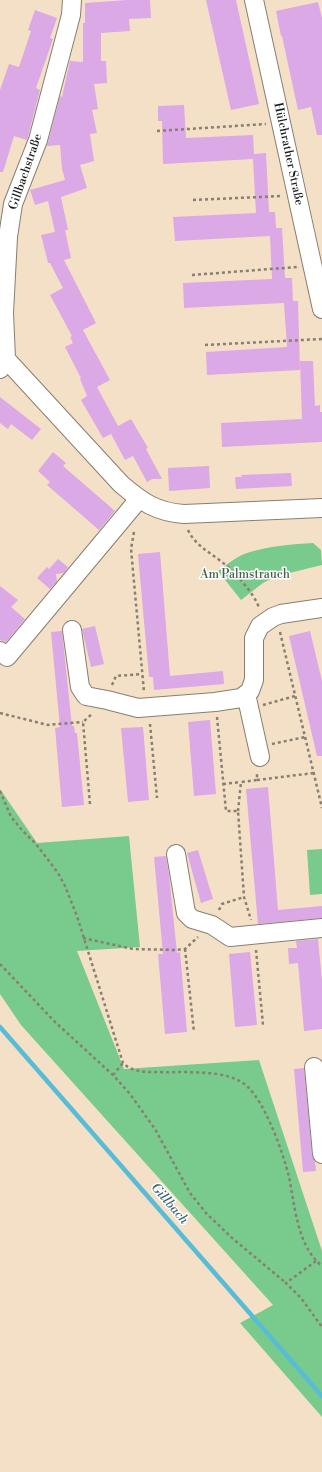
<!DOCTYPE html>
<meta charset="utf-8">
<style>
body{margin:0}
canvas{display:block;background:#f4e0c6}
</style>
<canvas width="322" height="1472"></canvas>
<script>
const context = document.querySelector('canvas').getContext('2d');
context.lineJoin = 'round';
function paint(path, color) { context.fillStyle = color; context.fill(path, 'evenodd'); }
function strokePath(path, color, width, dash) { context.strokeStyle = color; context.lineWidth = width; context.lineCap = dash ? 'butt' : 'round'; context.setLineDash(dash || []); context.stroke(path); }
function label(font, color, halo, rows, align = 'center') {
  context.font = font + ' "Libre Bodoni",serif'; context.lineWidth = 3; context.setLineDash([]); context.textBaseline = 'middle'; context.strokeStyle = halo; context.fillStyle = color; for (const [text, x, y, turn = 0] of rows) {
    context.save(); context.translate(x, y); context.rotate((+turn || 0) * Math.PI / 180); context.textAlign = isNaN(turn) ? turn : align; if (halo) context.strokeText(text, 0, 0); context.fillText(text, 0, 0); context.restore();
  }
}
paint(new Path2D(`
 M313,543L321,550L322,565L277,576L263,583L241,600L218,571C228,564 238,555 250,552C270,546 293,544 313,543Z
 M0,789L37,843L129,836L140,947L77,951L124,1069L259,1060L322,1251V1417L240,1323L273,1305L21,1025L0,994Z
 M322,849V894L310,895L307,850Z`), '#79cb8d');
strokePath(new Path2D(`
 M0,1027L322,1396`), '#58bcd6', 4.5);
paint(new Path2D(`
 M127,0H150L151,18L129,19L130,31L101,33V61H106L107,83L94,84L98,109L92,110L97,133L90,134L94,161L80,165L87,188L61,197L68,230H65L71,258L64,260L96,323L83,330L110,380L97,387L118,426L131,419L148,448L146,449L162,479H152L147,482L133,456L125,460L111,434L103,438L81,400L87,396L80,379L81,378L65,347L73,343L70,337L72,336L50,295L63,288L50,263H48L41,235L55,232L48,201L35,205L30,190L65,180L62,169L60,145L47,146L60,96L62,97L70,61L83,62V23H85V3Z
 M206,0H236L259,104L231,110Z
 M318,2L322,18V135H317L311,107L298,110L282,36H281L276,11Z
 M35,10L57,18L50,38L53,39L36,88L40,90L27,140L14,136L3,172H0V90L9,64L19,67L31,31L28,30Z
 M184,105L186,138L253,135L254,154L266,153L269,212H275L276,228H282L285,278H292L293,301H298L300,370L207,375L206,352L287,347L284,303L184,308L183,283L272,279L270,236L175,241L173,217L256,213L253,159L163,164L162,121H158V106Z
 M300,361H313L315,406L320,405V412H322V442L222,447L221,423L302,419Z
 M0,397L41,429L32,440L11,424L8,429L0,423Z
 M53,452L66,463L63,466L115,511L99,530L47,485L50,482L38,471Z
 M209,466L210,488L169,491L168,468Z
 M291,473L292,486L236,489L235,477H242L241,475Z
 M160,552L170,676L223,671L224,684L154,690L153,677H149L138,554Z
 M58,559L68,567L64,573L56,574L57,581L50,589L37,578L47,567L49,569Z
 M0,586L18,600L11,607L25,619L6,642L0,640Z
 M95,626L104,664L91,667L82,629Z
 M62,631L72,726H74L75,733H77L84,805L62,807L55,728L60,727L51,632Z
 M310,631L322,681V756H317L289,636Z
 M210,720L216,794L194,796L188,722Z
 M143,727L149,800L128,802L121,728Z
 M268,787L278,910L322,906V918L258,924L246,789Z
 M198,850L213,899L201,903L187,853Z
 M166,856L169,875L177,953L180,952L187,1032L165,1034L158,954H163L154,857Z
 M318,939L322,981V1029L304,1031L298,963L289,964L288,948H297L296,941Z
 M250,952L257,1025L235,1027L229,954Z
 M304,1068L312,1155L315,1162L316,1171L303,1172L294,1069Z`), '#daa9e6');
const minor = new Path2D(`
 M254,0L322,309
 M6,359L121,484C142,502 156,512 184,514L322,508
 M0,369L6,359L4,313L8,237L13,204L38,140L71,15L72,0
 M72,630L80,687L86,696L107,700L138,708L215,702L241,698L250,691L254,680V638L260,626L273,617L281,614L322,608
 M0,651L7,657L139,499
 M246,694L260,757
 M176,854L186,913L192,919L212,925L230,937L322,928
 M314,1067L322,1154`);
strokePath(minor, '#887e71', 20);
strokePath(new Path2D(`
 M157,131L266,124
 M193,200L282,196
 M192,275L297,267
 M205,345L322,339
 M188,530C195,545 209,552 222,562C233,570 255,594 259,608
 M134,532L131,549L144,692
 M280,632L322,808
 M112,685L116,676L142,674
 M263,705L295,696
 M0,713L48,725L83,722
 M217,717L226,811H238L244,897L251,920
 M150,724L157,798
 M272,744L305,737
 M257,780L314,773
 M223,784L241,782
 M0,791L11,817L22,830L36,844L58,873L65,886L77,916L123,1063C132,1072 144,1072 157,1072C182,1073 229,1068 248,1087C266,1105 283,1152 289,1177C295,1206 297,1246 322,1266
 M90,804L83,722L93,713
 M238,811L241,782L257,780V772
 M219,910L222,904L244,897
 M83,938L133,949L176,950L185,949L198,937
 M185,949L194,1032
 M256,950L263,1025
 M0,964L55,1022L113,1075L130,1094L155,1129L190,1193L206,1213L232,1238L286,1283
 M113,1075L123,1063
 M316,1261L286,1283L301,1298L322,1327`), '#887e71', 2.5, [3, 3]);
strokePath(minor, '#fff', 18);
label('12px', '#1c1c1c', '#fff', [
 ["Hülchrather Straße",288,154,78],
 ["Gillbachstraße",26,172,-71]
]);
label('12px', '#416249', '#fff', [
 ["Am Palmstrauch",245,575]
]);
label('italic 13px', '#376470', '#fff', [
 ["Gillbach",169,1204,49]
]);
</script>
